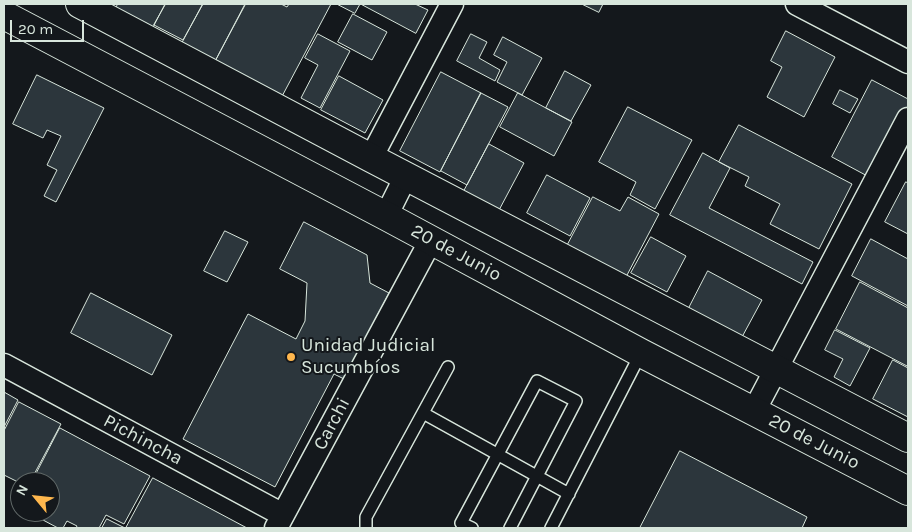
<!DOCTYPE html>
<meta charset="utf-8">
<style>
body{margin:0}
#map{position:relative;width:912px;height:532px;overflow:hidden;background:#14181c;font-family:Karla,sans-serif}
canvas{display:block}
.frame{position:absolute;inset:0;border:5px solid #d8e6dc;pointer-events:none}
.north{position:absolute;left:10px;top:472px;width:50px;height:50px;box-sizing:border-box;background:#14181c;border:1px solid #626a69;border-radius:50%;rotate:298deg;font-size:14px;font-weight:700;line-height:20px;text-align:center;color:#d8e6dc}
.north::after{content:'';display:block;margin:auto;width:18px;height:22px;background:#ffb74d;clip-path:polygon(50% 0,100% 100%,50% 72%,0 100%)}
.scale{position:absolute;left:10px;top:20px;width:74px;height:22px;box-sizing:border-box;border:2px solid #d8e6dc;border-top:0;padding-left:6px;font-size:15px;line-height:18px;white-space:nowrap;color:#d8e6dc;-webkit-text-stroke:4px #14181c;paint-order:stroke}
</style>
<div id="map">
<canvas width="912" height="532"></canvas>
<div class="frame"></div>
<div class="north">N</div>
<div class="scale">20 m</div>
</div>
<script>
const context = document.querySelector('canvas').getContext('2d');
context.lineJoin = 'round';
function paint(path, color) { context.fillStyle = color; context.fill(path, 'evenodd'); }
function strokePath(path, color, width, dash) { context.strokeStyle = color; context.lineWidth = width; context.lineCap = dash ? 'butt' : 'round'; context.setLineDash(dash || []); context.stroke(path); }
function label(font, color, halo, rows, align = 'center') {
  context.font = font + ' Karla,sans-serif'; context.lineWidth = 4; context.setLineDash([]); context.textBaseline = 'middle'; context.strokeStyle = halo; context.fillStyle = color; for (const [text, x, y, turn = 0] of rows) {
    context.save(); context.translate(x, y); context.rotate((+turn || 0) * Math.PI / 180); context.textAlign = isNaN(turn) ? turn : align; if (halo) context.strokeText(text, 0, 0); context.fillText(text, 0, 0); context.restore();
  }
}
const building = new Path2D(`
 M118,4H165L149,35L112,16Z
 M166,4H203L183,40L154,25Z
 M203,4H245L212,67L179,49Z
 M246,4H281L287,7L289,4H331L279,102L213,66Z
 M337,4H360L355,13Z
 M361,4H415L428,10L416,33Z
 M582,4H603L599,12Z
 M353,14L387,32L372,60L338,42Z
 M786,31L835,57L804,117L767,97L782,67L771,61Z
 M318,34L350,51L320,108L301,98L318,65L305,58Z
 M471,34L487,42L479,58L500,70L495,81L457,61Z
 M503,37L542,58L522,95L497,82L507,62L494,55Z
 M565,71L591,85L571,121L546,108Z
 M441,72L481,93L440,172L400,151Z
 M37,75L104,108L56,202L44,196L57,170L47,165L61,136L47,130L43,138L13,124Z
 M339,76L383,100L365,133L321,110Z
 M872,80L908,99V107L871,178L832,157Z
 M840,90L858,99L850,113L833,104Z
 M481,93L508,107L467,185L441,171Z
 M518,93L572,122L554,156L500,127Z
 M628,107L692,140L655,209L630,195L636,182L599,162Z
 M739,125L852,184L819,249L770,224L780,204L745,186L749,177L719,162Z
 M489,144L524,163L498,212L463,193Z
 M703,153L730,168L709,208L813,262L802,284L670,215Z
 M547,175L590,198L570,236L527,213Z
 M906,182L908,183V234L885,222Z
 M593,197L620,211L628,197L659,214L626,277L567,246Z
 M304,222L367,255L370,283L389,293L344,379L334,374L275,487L183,439L248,314L296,339L305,321L307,283L280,269Z
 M225,231L248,242L227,282L204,271Z
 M651,237L686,256L667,292L631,273Z
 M871,239L908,259V306L852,276Z
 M708,271L762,300L742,337L689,308Z
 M860,282L908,308V363L907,366L836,329Z
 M91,293L172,335L152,375L71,333Z
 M835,330L870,348L850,386L834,377L843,359L825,350Z
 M893,360L908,368V417L873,399Z
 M4,392L18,400L4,427Z
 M19,402L61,424L30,482L20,483L4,475V431Z
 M60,428L150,476L124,524L106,515L99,528H76L77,526L67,521L63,528H58L28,512H50V482H32Z
 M680,451L807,517L802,528H640Z
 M153,478L247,528H126Z
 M107,519L125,528H102Z`);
paint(building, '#2c363c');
strokePath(building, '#d8e6dc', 1);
const service = new Path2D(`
 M423,413L569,494
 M366,528V517L448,367
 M472,528L461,523L537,381L576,401L510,528
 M551,528L641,353`);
const minor = new Path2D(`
 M797,4L908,62
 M371,158L452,4
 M386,216L406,176
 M4,365L283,515
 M754,411L908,119
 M276,528L431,240`);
const tertiary = new Path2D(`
 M80,4L371,158L908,438
 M4,15L386,216L641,353L908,491`);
strokePath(service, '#d8e6dc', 14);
strokePath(minor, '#d8e6dc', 25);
strokePath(tertiary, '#d8e6dc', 30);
strokePath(service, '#14181c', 11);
strokePath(minor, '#14181c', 22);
strokePath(tertiary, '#14181c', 28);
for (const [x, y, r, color] of [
 [291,357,5,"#ffb74d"]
]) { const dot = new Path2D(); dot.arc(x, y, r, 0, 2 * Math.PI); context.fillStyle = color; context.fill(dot); strokePath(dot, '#14181c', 2); }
label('19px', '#d8e6dc', '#14181c', [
 ["20 de Junio",456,253,28],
 ["Carchi",332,424,-62],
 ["Pichincha",143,440,28],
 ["20 de Junio",814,442,27]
]);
label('19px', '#d8e6dc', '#14181c', [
 ["Unidad Judicial",301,346],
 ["Sucumbíos",301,368]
], 'left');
</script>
